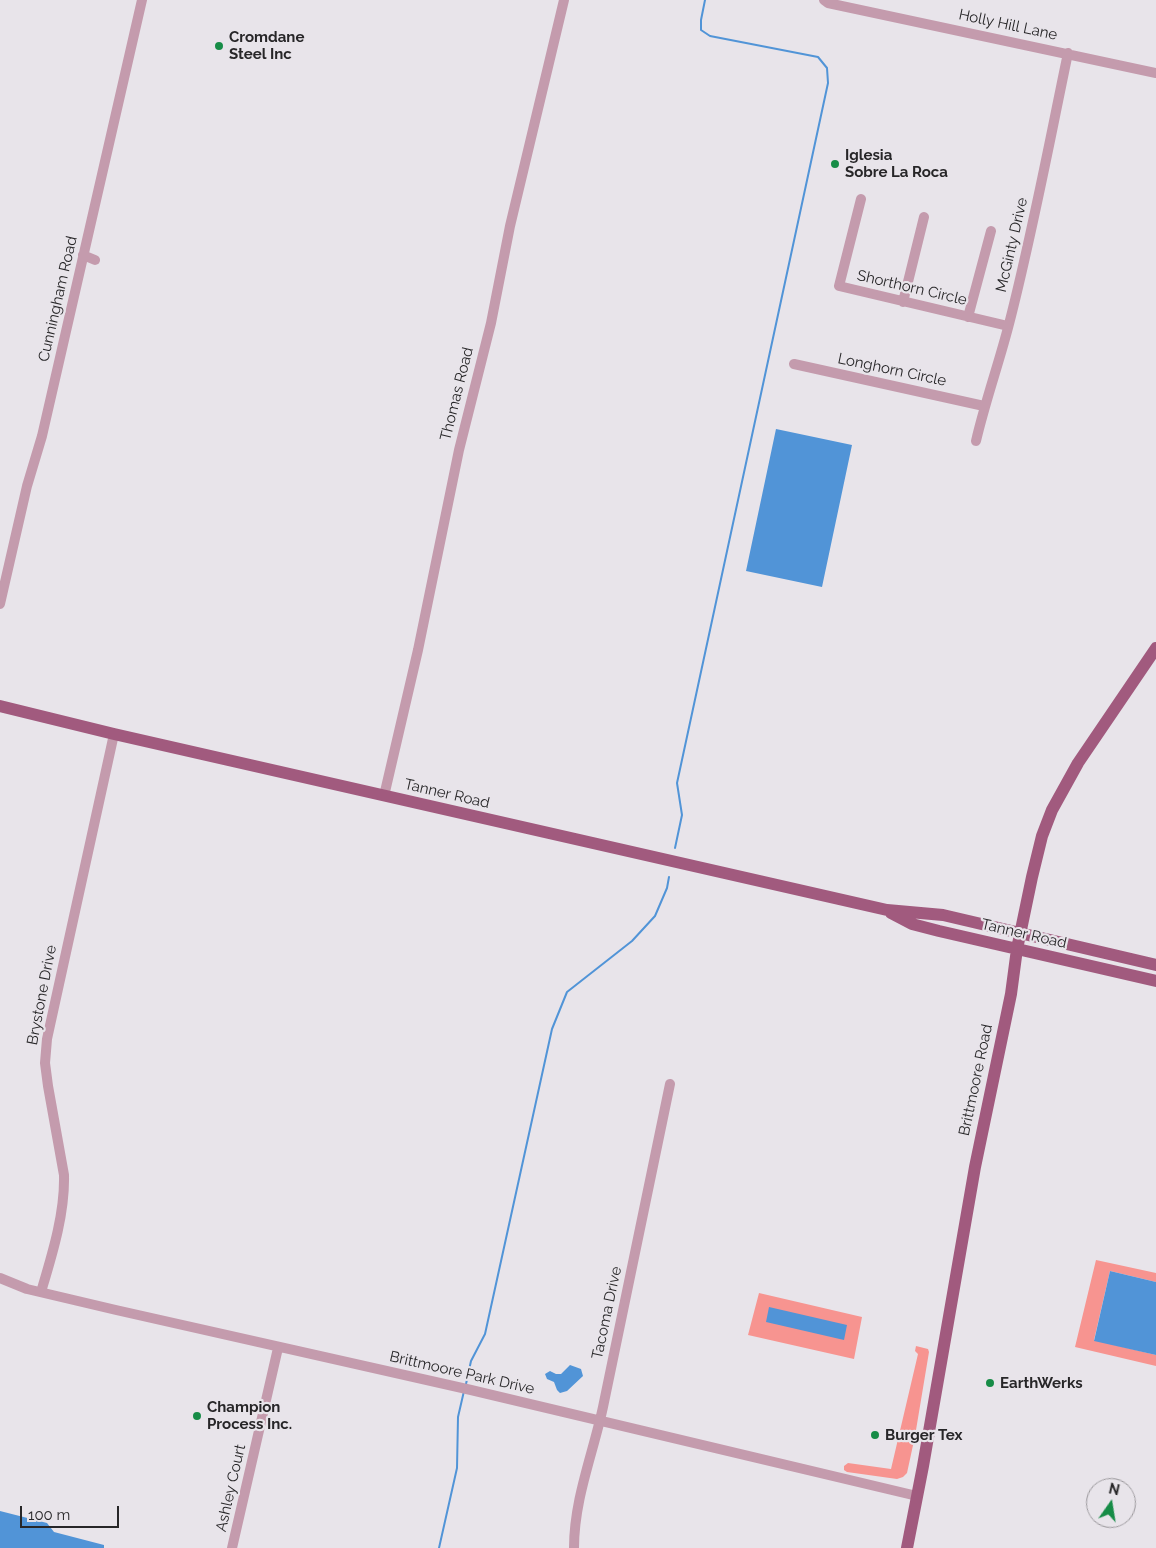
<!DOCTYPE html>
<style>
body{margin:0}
#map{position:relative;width:1156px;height:1548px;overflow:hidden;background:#e8e4ea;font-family:Raleway,sans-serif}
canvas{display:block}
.north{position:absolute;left:1086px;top:1478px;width:50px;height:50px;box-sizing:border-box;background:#e8e4ea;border:1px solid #9b989c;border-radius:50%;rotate:13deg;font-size:14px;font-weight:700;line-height:20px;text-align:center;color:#272628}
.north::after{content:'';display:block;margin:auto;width:18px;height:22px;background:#178c47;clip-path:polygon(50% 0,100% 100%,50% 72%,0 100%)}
.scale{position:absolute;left:20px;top:1506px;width:99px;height:22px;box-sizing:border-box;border:2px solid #272628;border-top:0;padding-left:6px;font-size:15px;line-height:18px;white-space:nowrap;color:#272628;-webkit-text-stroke:4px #e8e4ea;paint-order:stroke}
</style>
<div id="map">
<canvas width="1156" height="1548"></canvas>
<div class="north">N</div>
<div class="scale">100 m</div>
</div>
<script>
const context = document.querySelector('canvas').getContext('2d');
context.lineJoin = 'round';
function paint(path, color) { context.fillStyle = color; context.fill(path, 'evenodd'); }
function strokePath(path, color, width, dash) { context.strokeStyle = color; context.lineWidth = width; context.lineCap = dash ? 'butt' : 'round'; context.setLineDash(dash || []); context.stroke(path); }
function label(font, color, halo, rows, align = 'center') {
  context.font = font + ' Raleway,sans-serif'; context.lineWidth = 4.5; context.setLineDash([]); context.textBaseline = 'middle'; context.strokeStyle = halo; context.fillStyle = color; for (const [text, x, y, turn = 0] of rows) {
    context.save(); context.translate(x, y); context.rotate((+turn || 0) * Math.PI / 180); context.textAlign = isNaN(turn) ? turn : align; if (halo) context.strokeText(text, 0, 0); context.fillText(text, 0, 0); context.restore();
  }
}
paint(new Path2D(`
 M1096,1260L1156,1273V1282L1110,1271L1094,1340L1156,1355V1366L1075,1347Z
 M759,1293L862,1317L854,1359L748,1335Z
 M916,1346L928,1349L929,1352L915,1436L907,1473L903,1477L897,1479L847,1472L844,1470V1466L848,1463L891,1469L918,1354L915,1351Z`), '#f79490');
paint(new Path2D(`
 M776,429L852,445L822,587L746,571Z
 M1110,1271L1156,1282V1355L1094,1341Z
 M769,1307L847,1325L844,1340L766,1322Z
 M570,1365L581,1369L583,1376L567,1391L560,1393L557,1390L554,1382L547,1379L545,1374L550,1371L556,1374H561Z
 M0,1511L47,1523L54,1532L104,1545V1548H0Z`), '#5194d7');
strokePath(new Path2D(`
 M675,848L682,815L677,783L828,83L827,68L818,57L710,36L701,30V20L705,0
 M466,1384L471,1361L485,1334L552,1029L567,992L632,941L655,916L667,888L669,877
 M439,1548L457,1468L458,1417L464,1391`), '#5194d7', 2);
strokePath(new Path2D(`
 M824,0L828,3L1156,73
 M861,199L839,286L1008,326
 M83,255L95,260
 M903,302L924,217
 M968,317L991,231
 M794,364L984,406
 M976,441C985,402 999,363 1009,324C1032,235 1049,144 1068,53
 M0,604L27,486L42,436L142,0
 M384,796L418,650L459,450L491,323L510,226L564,0
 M0,1278L27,1289L116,1310L471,1390L917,1496
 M41,1292C52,1255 65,1214 64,1175L48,1086L45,1063L47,1039L114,734
 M232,1548L278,1348
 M574,1548C574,1499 593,1454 603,1407C625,1299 648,1192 670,1084`), '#c49bad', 10);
strokePath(new Path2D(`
 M0,706L114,734L887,910L943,915L1156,965
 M891,913L912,924L939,931L1156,981
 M907,1548L923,1466L975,1167L1011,994L1017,949L1032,877L1042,836L1052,810L1078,763L1156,648`), '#a15a7e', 12);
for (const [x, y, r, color] of [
 [219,46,5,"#178c47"],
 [835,164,5,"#178c47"],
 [990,1383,5,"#178c47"],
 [197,1416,5,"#178c47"],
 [875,1435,5,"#178c47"]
]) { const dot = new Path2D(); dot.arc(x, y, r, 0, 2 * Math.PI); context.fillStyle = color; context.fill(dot); strokePath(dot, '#e8e4ea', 2); }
label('15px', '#272628', '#e8e4ea', [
 ["Holly Hill Lane",1008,25,12],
 ["McGinty Drive",1012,245,-77],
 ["Shorthorn Circle",912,288,13],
 ["Cunningham Road",58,299,-77],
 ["Longhorn Circle",892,370,12],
 ["Thomas Road",457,394,-76],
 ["Tanner Road",447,794,13],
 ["Tanner Road",1024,934,13],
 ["Brystone Drive",42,995,-79],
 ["Brittmoore Road",976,1080,-78],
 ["Tacoma Drive",607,1313,-78],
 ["Brittmoore Park Drive",462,1373,13],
 ["Ashley Court",231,1488,-77]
]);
label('bold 15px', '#272628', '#e8e4ea', [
 ["Cromdane",229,37],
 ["Steel Inc",229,54],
 ["Iglesia",845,155],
 ["Sobre La Roca",845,172],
 ["EarthWerks",1000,1383],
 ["Champion",207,1407],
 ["Process Inc.",207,1424],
 ["Burger Tex",885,1435]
], 'left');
</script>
